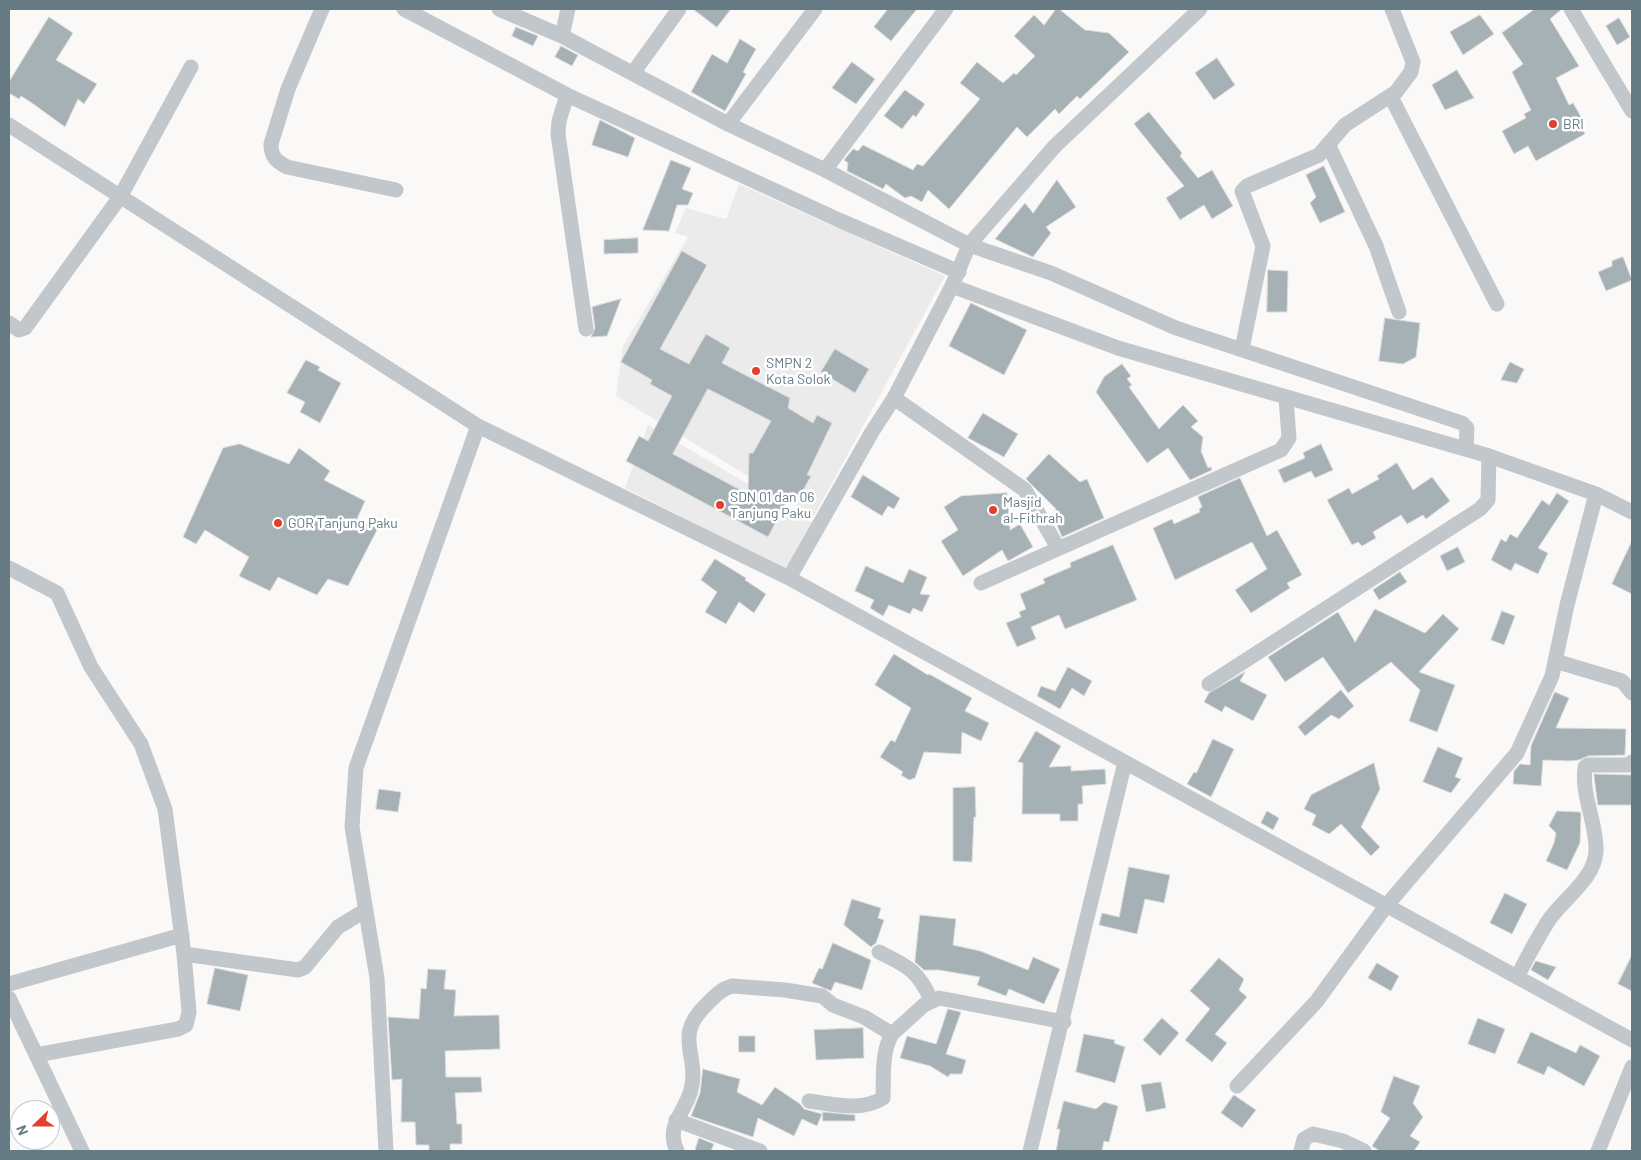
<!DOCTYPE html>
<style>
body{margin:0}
#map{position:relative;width:1641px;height:1160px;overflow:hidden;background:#faf9f7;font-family:Barlow,sans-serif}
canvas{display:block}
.frame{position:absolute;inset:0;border:10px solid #657a82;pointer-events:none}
.north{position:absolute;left:10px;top:1100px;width:50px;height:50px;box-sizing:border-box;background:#fff;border:1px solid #c1cacd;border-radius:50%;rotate:248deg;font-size:14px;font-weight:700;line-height:20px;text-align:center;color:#657a82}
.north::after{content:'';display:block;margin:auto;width:18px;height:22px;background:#e2402f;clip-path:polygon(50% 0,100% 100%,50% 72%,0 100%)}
</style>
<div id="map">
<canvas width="1641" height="1160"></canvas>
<div class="frame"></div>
<div class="north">N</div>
</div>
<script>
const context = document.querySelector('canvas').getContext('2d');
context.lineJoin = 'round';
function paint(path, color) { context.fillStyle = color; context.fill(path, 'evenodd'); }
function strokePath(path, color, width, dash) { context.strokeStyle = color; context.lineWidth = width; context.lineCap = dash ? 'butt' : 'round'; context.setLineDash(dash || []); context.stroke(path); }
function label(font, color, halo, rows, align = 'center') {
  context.font = font + ' Barlow,sans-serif'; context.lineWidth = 5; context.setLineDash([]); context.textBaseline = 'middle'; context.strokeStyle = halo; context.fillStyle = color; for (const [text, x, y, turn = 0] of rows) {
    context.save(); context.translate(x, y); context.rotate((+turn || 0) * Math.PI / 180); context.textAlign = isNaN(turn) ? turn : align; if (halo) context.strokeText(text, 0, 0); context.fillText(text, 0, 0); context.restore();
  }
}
paint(new Path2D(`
 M739,184L945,276L814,516L616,396L623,346L688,237L675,233L686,208L726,219Z
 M648,425L812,522L786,570L625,488Z`), '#ebebeb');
const building = new Path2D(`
 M693,9H731L717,27Z
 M888,9H917L891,41L874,27Z
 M1056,9H1059L1085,30L1109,33L1129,52L1080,99L1077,96L1059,114L1055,109L1027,137L1017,127L949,209L928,190L922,202L911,196L905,198L886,184L883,189L847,171L848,163L844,160L853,149L858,151L863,145L913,170L917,164L923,166L980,99L960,83L977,62L1003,83L1014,73L1016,75L1035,56L1014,36L1034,15L1044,25Z
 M1535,9H1562L1550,19L1579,66L1556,78L1569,105L1573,103L1584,122L1580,124L1585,134L1536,161L1528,146L1514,154L1502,131L1526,118L1524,114L1531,110L1512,72L1523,64L1502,33Z
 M1480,15L1494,34L1463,55L1450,32Z
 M49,17L73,33L56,60L97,84L84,104L78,99L65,127L32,103L21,96L19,99L9,93V82Z
 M1619,18L1630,37L1617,45L1606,26Z
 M516,27L538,36L533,46L512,36Z
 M740,39L756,49L743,72L746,74L725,111L691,92L712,54L727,63Z
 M561,46L578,55L572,66L555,57Z
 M1217,58L1235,85L1214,100L1195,73Z
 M852,62L875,79L856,104L832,88Z
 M1457,70L1474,98L1445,110L1432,85Z
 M905,90L925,104L916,117L913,115L902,129L884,116Z
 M1149,112L1182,153L1180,156L1198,178L1212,170L1233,206L1212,219L1204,205L1180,220L1166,198L1184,186L1134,124Z
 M600,120L635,138L628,157L592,145Z
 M671,160L691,168L682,189L693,193L688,205H677L669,231L643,230Z
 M1324,166L1345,212L1320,223L1310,203L1316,197L1306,175Z
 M1057,180L1076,207L1046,227L1051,233L1033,257L995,239L1025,203L1033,213Z
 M638,238V253L604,254V240Z
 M682,251L707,265L660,349L689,364L706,334L730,348L722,363L790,398L788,408L813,423L817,415L832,423L807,475L811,476L800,496L792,492L768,537L626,461L639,436L648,441L672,396L650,384L652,380L621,362ZM708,389L771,421L753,453H749L748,494L673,454Z
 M1623,257L1632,280L1606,291L1598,272L1612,266V261Z
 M1268,270L1288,271L1287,312H1267Z
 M621,299L607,336L591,337L595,328L592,307Z
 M971,303L1027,330L1004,375L949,346Z
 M1385,318L1420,323L1416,357L1403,364L1379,361Z
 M835,349L869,369L855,393L821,372Z
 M306,360L320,367L318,370L341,383L320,423L300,412L305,402L287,393Z
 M1510,362L1524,369L1517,383L1501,380Z
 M1122,364L1131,376L1127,379L1132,385L1129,387L1159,429L1183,405L1198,421L1191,427L1203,437L1201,451L1208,468L1211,467L1212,470L1190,480L1168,448L1147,463L1096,392L1104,377Z
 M983,413L1018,434L1004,457L968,438Z
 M240,444L289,464L299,448L330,471L324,480L365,501L357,519L378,528L348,586L328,579L317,595L278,577L270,591L239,576L249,557L205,530L196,544L183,537L223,448Z
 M1321,444L1333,470L1315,478L1311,471L1284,483L1278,470L1305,458L1303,453Z
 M1049,454L1080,482L1087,479L1104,518L1062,537L1053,516L1056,509L1026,479Z
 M1397,463L1413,490L1432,477L1450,501L1426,519L1423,515L1407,524L1401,515L1373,532L1376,538L1362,546L1358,542L1352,545L1327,500L1349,488L1352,494L1379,479L1377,476Z
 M863,475L900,498L894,509L888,506L882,516L851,497Z
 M1240,478L1267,536L1277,530L1302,575L1287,583L1290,588L1251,613L1235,590L1267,569L1252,542L1175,580L1153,528L1172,519L1174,524L1200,512L1199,509L1202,507L1198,497Z
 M1007,493L1010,530L1020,524L1033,547L1008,561L1002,550L963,576L941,541L958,530L944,507L961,496Z
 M1557,493L1569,501L1538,548L1548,553L1538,574L1515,563L1511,571L1491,560L1501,539L1506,542L1510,534L1517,538L1542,500L1549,505Z
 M1632,541V594L1612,584Z
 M1113,545L1137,600L1065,629L1059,615L1031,627L1036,639L1017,647L1006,623L1021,617L1019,612L1026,609L1020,594L1045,583L1043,579L1071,567L1070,563Z
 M1458,547L1465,562L1447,571L1440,556Z
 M715,559L746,578L745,580L766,594L754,613L739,602L726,624L705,612L717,592L701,580Z
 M866,566L903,583L909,569L927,577L920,594L930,595L922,612L913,608L910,614L889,605L883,616L870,608L874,600L855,591Z
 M1400,572L1407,582L1379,600L1373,590Z
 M1375,609L1425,633L1443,614L1459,629L1419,672L1455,685L1437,732L1409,721L1420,690L1391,662L1348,693L1323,657L1285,682L1268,657L1338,612L1355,642Z
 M1502,611L1515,616L1504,645L1491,640Z
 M894,654L928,675L929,674L972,698L965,711L989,723L981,741L962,732L961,754L924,752L915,778L909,780L901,775L903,772L880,757L891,740L895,742L911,708L875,685Z
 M1068,667L1092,681L1084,696L1072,688L1060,709L1037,696L1041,686L1055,691Z
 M1245,672L1240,681L1267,695L1253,721L1225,706L1222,712L1204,702L1209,693Z
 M1341,690L1354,706L1339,719L1331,715L1305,736L1298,727Z
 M1555,692L1569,698L1556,728L1626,729L1625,755L1588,756L1579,760L1569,761L1543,760L1541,786L1513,784L1514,771L1520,764L1530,765L1531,746Z
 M1036,731L1061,746L1049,767L1071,766V771L1105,769L1106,784L1082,786L1083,804H1078V821H1060V814H1022L1023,763L1018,762Z
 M1213,739L1234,749L1211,797L1187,784L1194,772L1196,773Z
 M1438,747L1463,758L1455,777L1461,779L1451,793L1423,782Z
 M1374,763L1380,789L1361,827L1380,847L1371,856L1341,824L1329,834L1312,825L1316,815L1304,809L1311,795Z
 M1594,774L1632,775V805H1598Z
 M975,787L976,817H974L972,862L953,861V788Z
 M379,789L401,792L398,812L376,809Z
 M1267,811L1279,818L1273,830L1261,823Z
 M1557,811L1580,812L1581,814L1580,843L1567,870L1546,861L1554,843L1556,833L1549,826Z
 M1129,867L1170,875L1164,903L1145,899L1137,934L1099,925L1102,913L1119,917Z
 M1505,893L1527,904L1512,934L1490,923Z
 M852,899L881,908L878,918L884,920L876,943L871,947L844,925Z
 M920,915L956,919L953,945L980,951L1028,970L1033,957L1060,969L1044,1004L1009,989L1006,996L977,985L980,977L939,970H924L915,962Z
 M833,943L871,960L862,990L835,982L831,991L812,983L819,968L822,969Z
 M1632,955V991L1618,984Z
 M1219,958L1244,979L1239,990L1247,997L1215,1034L1227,1043L1212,1062L1185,1040L1210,1009L1190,991Z
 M1536,961L1556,967L1548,980L1531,970Z
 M1377,963L1399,976L1391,991L1368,978Z
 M215,968L248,975L240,1011L207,1004Z
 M428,969L446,970L444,989L456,990L454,1016L499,1015L500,1049L445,1051L446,1077H481L482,1092L455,1093L457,1124H462V1144H450V1151H429V1145H416L415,1122H401L402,1079L392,1080L388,1017L419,1019L421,988L426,989Z
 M948,1009L961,1012L946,1054L966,1060L962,1074H950L948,1077L930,1066L900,1058L907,1036L936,1044Z
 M1162,1018L1179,1033L1160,1056L1143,1040Z
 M1478,1018L1505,1029L1495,1054L1468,1044Z
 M863,1028L864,1058L816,1060L814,1030Z
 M1531,1032L1576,1053L1580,1045L1600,1056L1584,1086L1548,1066L1544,1075L1517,1063Z
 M1084,1034L1115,1040L1114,1043L1125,1047L1115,1083L1076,1072Z
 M739,1036H755V1052H739Z
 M703,1069L740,1079L737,1092L762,1105L775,1087L800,1104L804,1109L822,1114L817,1126L802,1119L794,1136L758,1118L753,1137L691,1116L700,1093Z
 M1394,1076L1420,1086L1413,1103L1423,1117L1410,1136L1420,1142L1414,1151H1380L1372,1146L1390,1118L1381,1112Z
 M1161,1082L1166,1108L1146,1112L1141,1085Z
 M1234,1095L1256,1110L1242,1128L1221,1113Z
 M1064,1101L1096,1109L1104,1102L1118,1106L1109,1142L1104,1141L1102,1151H1056L1060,1129H1057Z
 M823,1112L855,1115V1121H823Z
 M699,1138L714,1144L711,1151H695Z`);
paint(building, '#a5b1b5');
strokePath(building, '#dcdbda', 1);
strokePath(new Path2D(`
 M322,9L288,89L271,144C271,157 276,161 287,167L396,190
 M404,9L567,95L841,221L959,272
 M499,9L562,36L728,124L825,170L969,245L1051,273L1176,328L1462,423L1467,428L1466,449
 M1571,9L1632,111
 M562,36L568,9
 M633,73L679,9
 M567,95L559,121L558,134L586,329
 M1391,97L1497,304
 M728,124L815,9
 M9,125L478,426L789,578L1632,1040
 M1328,144L1376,246L1399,312
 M825,170L946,9
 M952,286L1118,348L1489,456L1596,494L1632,512
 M9,323L19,330L25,328L120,197L191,67
 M1242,349L1263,246L1242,191L1247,186L1319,155L1345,125L1396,92L1411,72L1413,62L1392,9
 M894,398L1025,490L1058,548
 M9,568L57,593L91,667L141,744L165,809L184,954L189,1012L186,1025L178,1029L36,1055
 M789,578L872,432L894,398L952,286L969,245L1055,146L1200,9
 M981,583L1281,450L1289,438L1286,398
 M1555,661L1622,681L1632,693
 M1209,684L1480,509L1488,500L1489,456
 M879,952C907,966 918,970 931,1000
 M184,954L298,970L305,967L338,927L366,910
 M1517,977C1527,958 1537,938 1549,920C1563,899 1595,879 1596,851C1597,823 1581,796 1585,767L1588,765H1629L1632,762
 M9,984L182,935
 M9,998L82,1151
 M1237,1086L1316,1002L1386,906L1517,753L1552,676L1567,605L1596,494
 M809,1101C833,1104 861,1112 883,1098C884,1076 881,1053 892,1034L924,1005L939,998L1064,1022
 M676,1120L760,1151
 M386,1151L377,978L352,827L356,768L478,426
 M677,1151C665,1126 685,1113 691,1090C700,1054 672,1037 707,1004C715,996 721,989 732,986L785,990L822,996L833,1005L864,1017L892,1034
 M1030,1151L1125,762
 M1301,1151L1304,1139L1313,1134L1343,1141L1364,1151
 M1598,1151L1632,1067`), '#c1c7ca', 15);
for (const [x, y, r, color] of [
 [1553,124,5,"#e2402f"],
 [756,371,5,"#e2402f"],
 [720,505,5,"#e2402f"],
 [993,510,5,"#e2402f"],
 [278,523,5,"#e2402f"]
]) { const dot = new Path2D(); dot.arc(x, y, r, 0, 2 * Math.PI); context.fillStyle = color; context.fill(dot); strokePath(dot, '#fff', 2); }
label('14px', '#657a82', '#fff', [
 ["BRI",1563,124],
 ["SMPN 2",766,363],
 ["Kota Solok",766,379],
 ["SDN 01 dan 06",730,497],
 ["Tanjung Paku",730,513],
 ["Masjid",1003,502],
 ["al-Fithrah",1003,518],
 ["GOR Tanjung Paku",288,523]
], 'left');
</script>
